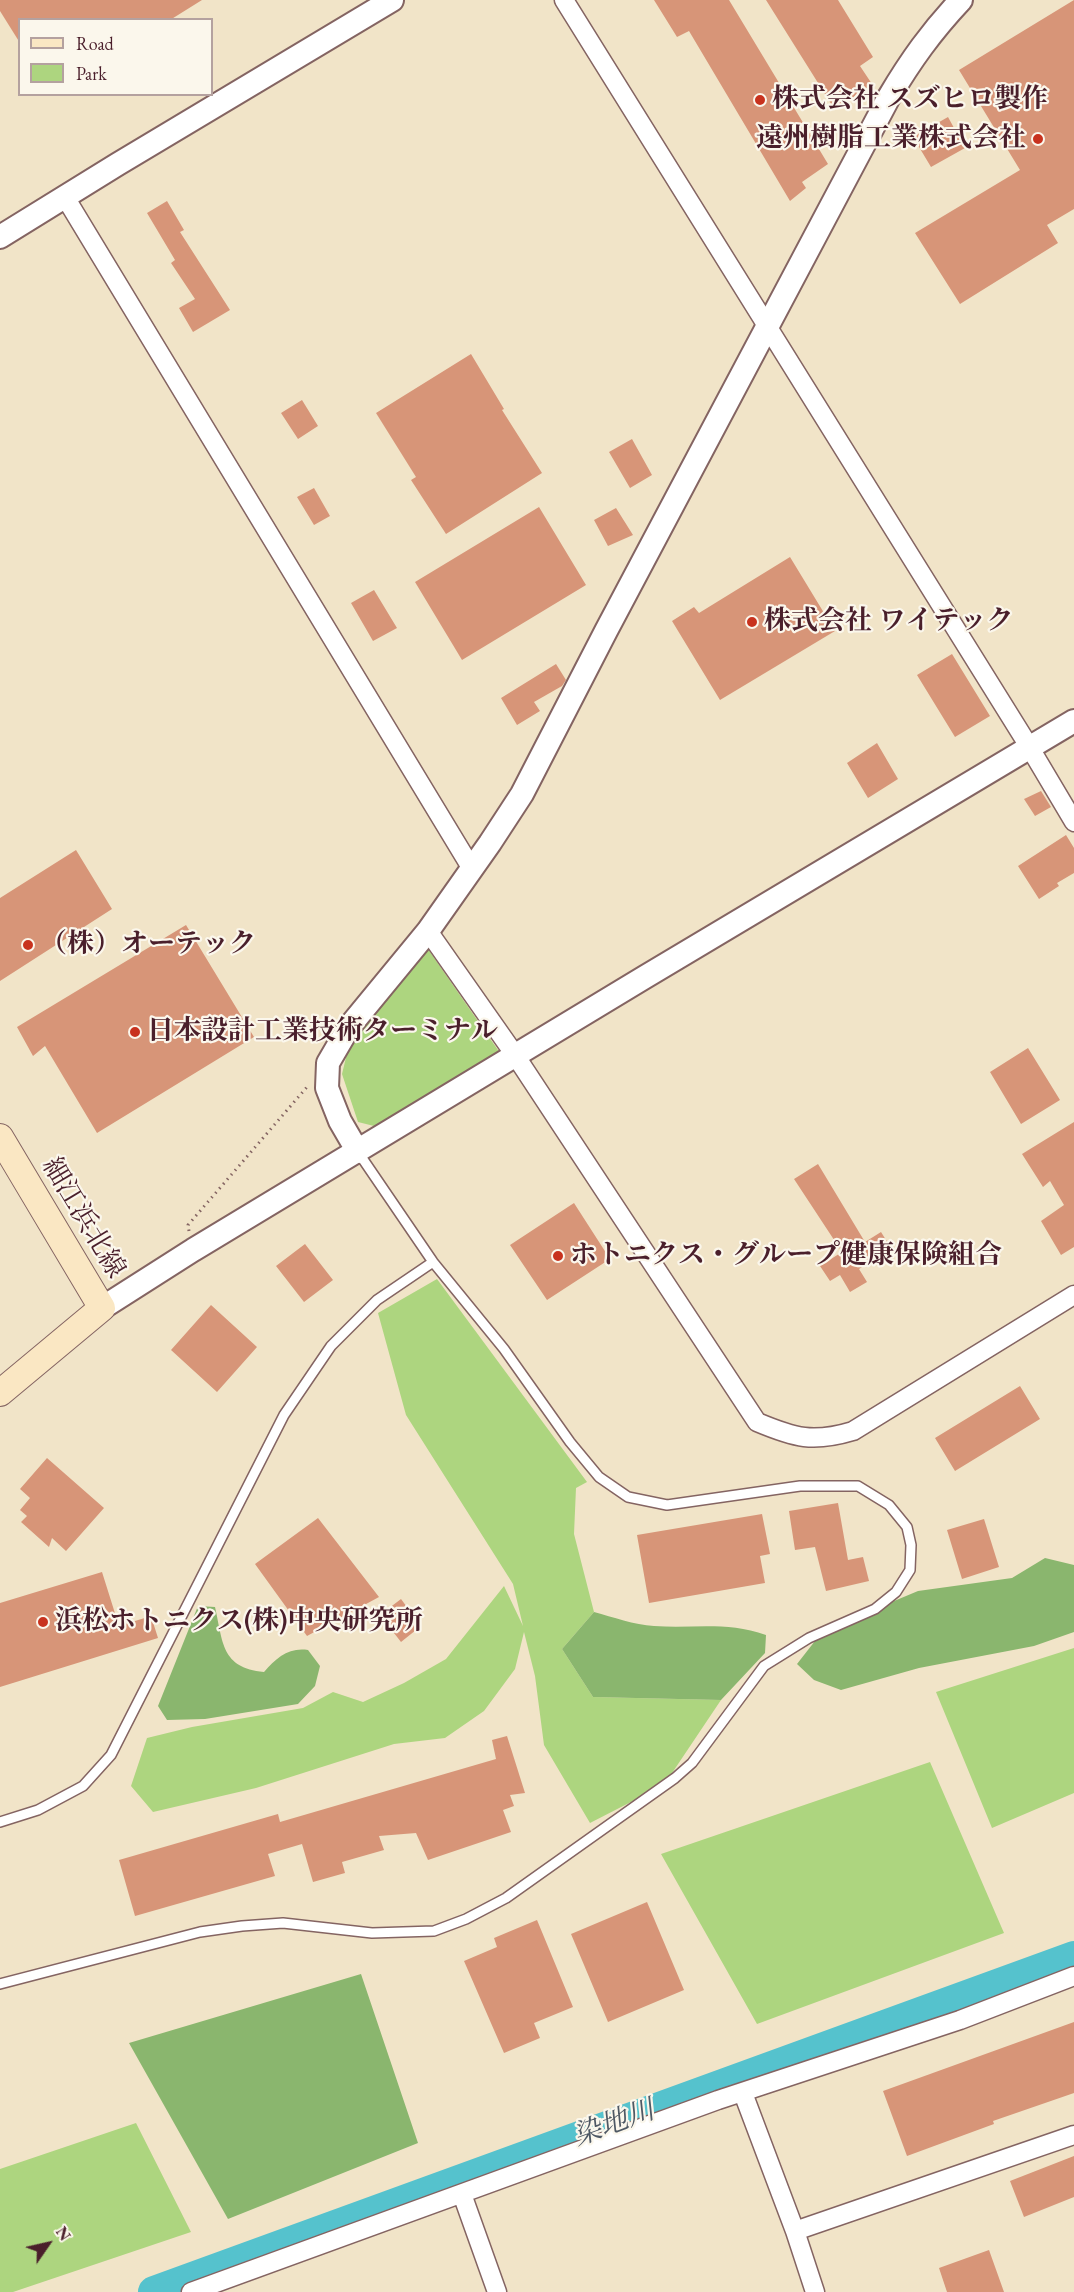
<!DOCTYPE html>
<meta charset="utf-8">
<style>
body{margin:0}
#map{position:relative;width:1074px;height:2292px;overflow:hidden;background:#f1e4c8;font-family:"EB Garamond",serif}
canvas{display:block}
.legend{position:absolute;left:18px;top:18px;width:195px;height:78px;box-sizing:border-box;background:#fbf7ec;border:2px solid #b4a19f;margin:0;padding:8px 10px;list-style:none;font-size:18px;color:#4a1f2b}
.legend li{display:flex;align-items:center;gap:12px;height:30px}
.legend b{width:30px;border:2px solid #b4a19f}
.north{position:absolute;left:18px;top:2214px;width:60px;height:60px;-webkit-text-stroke:4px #fbf7ec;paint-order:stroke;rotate:56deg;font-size:16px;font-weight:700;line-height:24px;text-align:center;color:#4a1f2b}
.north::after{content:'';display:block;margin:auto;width:21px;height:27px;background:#4a1f2b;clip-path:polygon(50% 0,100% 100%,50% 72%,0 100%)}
</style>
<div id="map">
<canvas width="1074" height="2292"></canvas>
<ul class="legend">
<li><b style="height:8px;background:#fae7c3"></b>Road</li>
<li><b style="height:16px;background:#add57f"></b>Park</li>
</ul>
<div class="north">N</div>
</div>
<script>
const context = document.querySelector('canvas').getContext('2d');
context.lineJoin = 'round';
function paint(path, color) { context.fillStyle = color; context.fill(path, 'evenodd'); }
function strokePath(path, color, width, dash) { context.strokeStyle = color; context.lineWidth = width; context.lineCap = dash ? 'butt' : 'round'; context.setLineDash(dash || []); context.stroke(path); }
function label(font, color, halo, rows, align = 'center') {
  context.font = font + ' "EB Garamond","Noto Serif JP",serif'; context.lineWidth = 4.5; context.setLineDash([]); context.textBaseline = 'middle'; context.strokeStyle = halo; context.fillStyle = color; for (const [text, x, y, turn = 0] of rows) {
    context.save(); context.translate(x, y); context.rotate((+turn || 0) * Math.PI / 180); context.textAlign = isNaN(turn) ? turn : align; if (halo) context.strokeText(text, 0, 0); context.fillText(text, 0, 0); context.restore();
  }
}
paint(new Path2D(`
 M428,949L500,1053L382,1128L358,1122L342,1074L350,1041Z
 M437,1279L587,1482L576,1488L574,1534L594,1612L562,1649L593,1697L721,1700L664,1785L590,1823L544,1745L535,1676L524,1632L515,1669L484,1711L445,1738L394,1744L256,1788L153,1812L131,1786L147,1738L192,1727L303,1708L333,1692L363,1702L404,1683L446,1659L504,1586L523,1626L513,1584L406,1415L378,1313Z
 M1074,1648V1793L992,1828L936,1692Z
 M930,1762L1004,1933L757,2024L661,1854Z
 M136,2123L191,2232L13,2292H0V2169Z`), '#add57f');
paint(new Path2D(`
 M1045,1558L1074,1565V1632L1034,1646L919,1668L841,1690L814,1680L797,1664L822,1632L875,1609L918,1591L1012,1578Z
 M198,1606L215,1607C223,1642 221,1668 264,1672C276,1658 289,1647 308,1650L320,1666L315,1686L298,1704L205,1719L167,1720L158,1706Z
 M594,1612C613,1617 634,1625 654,1626C693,1629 726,1621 766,1635L765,1653L721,1700L593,1697L562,1649Z
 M361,1974L418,2143L228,2219L129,2043Z`), '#8ab66e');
strokePath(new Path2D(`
 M154,2292L1074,1957`), '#55c2cd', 32);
paint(new Path2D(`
 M0,0H202L170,20H20V43L0,11Z
 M654,0H729L828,164L802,182L806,188L790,201L689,31L677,37Z
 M766,0H838L873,57L860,66L872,84L835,110Z
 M1074,0V209L1047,225L1058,243L960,304L915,233L1020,170L959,70Z
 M948,117L965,148L931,167L913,137Z
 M167,201L184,230L180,232L230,310L193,332L179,308L195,299L171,263L175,260L147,213Z
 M471,354L504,409L502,410L542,473L446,534L411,480L416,477L376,413Z
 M302,400L318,426L298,439L281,413Z
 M632,439L652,475L630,488L609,452Z
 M314,488L330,516L314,525L297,497Z
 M539,507L586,585L462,660L415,582Z
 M616,508L633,535L608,546L594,520Z
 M790,557L835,631L720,700L672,621L694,607L699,613Z
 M374,590L397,628L373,641L351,603Z
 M952,654L990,716L955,737L917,675Z
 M556,664L566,680L562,686L534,702L540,711L517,725L501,698Z
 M877,743L898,779L868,798L847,763Z
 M1041,791L1051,807L1035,816L1024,799Z
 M1066,835L1074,848V873L1057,883L1059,886L1039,899L1018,866Z
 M76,850L112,909L0,981V898Z
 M186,925L254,1037L97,1133L45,1046L33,1056L17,1027Z
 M1028,1048L1060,1100L1021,1124L990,1072Z
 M1074,1122V1247L1061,1255L1041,1221L1064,1205L1050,1181L1043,1187L1022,1154Z
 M818,1164L865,1242L881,1232L891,1248L859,1269L867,1282L850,1292L840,1275L830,1281L820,1266L842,1252L794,1179Z
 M574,1203L610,1259L547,1300L510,1245Z
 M305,1244L333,1280L304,1302L276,1266Z
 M211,1305L257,1347L217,1392L171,1350Z
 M1020,1386L1040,1419L955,1471L935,1438Z
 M47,1458L104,1508L66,1551L52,1538L49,1547L21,1522L27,1516L20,1510L30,1498L20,1489Z
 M838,1503L848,1560L863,1557L869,1581L826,1591L815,1547L795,1550L789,1511Z
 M762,1514L770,1554L760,1556L765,1583L649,1603L637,1535Z
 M318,1518L379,1597L307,1636L255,1564Z
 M984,1519L999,1567L962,1579L947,1530Z
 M102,1572L119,1626L151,1616L158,1638L0,1687V1603Z
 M401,1599L421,1626L401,1642L380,1615Z
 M507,1736L525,1793L510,1795L514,1806L503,1810L511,1832L428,1860L416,1833L379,1836L384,1850L342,1862L345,1873L313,1882L302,1844L268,1854L275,1876L135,1916L119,1860L278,1814L280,1822L496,1759L492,1740Z
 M647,1902L684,1990L608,2022L571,1934Z
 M537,1920L573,2007L534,2023L540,2038L504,2053L464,1961L497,1947L494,1938Z
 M1074,2022V2093L993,2121L994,2124L907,2156L883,2091Z
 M1074,2156V2197L1024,2217L1010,2181Z
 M989,2250L1004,2292H947L939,2268Z`), '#d79578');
const service = new Path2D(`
 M0,1822L38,1810L83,1786L111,1755L284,1415L331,1346L377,1300L433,1262
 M0,1984L200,1932L242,1926L283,1923L372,1933L434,1931L466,1919L506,1898L675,1778L692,1763L764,1666L809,1638L875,1609L896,1592L910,1570L911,1545L907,1527L889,1505L858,1486H800L667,1505L628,1497L599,1477L570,1442L504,1349L433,1262L358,1152`);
const minor = new Path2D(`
 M564,0L1030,748L1074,822
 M65,197L472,869
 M428,931L515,1055L757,1422C795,1438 813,1443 853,1431L1074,1295
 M743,2093L795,2231L815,2292
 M462,2194L497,2292
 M795,2231L1074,2135
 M191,2292L718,2100L960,2020L1074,1976`);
const tertiary = new Path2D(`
 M0,237L118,164L392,0
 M358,1152L340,1121L327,1088L328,1063L349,1027L428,931L490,843L522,794L606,631L889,97C911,60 931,32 961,0
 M102,1308L193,1250L645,977L1074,721`);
const secondary = new Path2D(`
 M0,1137L102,1308L0,1393`);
strokePath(service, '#846462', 12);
strokePath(minor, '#846462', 21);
strokePath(tertiary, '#846462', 26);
strokePath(secondary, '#846462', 28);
strokePath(new Path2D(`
 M189,1231L188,1225L307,1087`), '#846462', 3, [1.5, 4.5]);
strokePath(service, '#fff', 9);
strokePath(minor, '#fff', 18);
strokePath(tertiary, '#fff', 22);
strokePath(secondary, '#fae7c3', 26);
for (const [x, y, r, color] of [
 [760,100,6,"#c8321e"],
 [1038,139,6,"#c8321e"],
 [752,622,6,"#c8321e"],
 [28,945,6,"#c8321e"],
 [135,1032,6,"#c8321e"],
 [558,1256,6,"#c8321e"],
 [43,1622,6,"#c8321e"]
]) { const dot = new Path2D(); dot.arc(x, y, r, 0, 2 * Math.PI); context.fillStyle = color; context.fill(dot); strokePath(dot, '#fbf7ec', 2); }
label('bold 27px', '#4a1f2b', '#fbf7ec', [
 ["株式会社 スズヒロ製作",772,100],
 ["遠州樹脂工業株式会社",1026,139,"right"],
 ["株式会社 ワイテック",764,622],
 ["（株）オーテック",40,945],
 ["日本設計工業技術ターミナル",147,1032],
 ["ホトニクス・グループ健康保険組合",570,1256],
 ["浜松ホトニクス(株)中央研究所",55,1622]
], 'left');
label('27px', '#4a1f2b', '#fbf7ec', [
 ["細江浜北線",83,1218,59]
]);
label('italic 28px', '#4e5864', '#fbf7ec', [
 ["染地川",614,2124,-20]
]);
</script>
